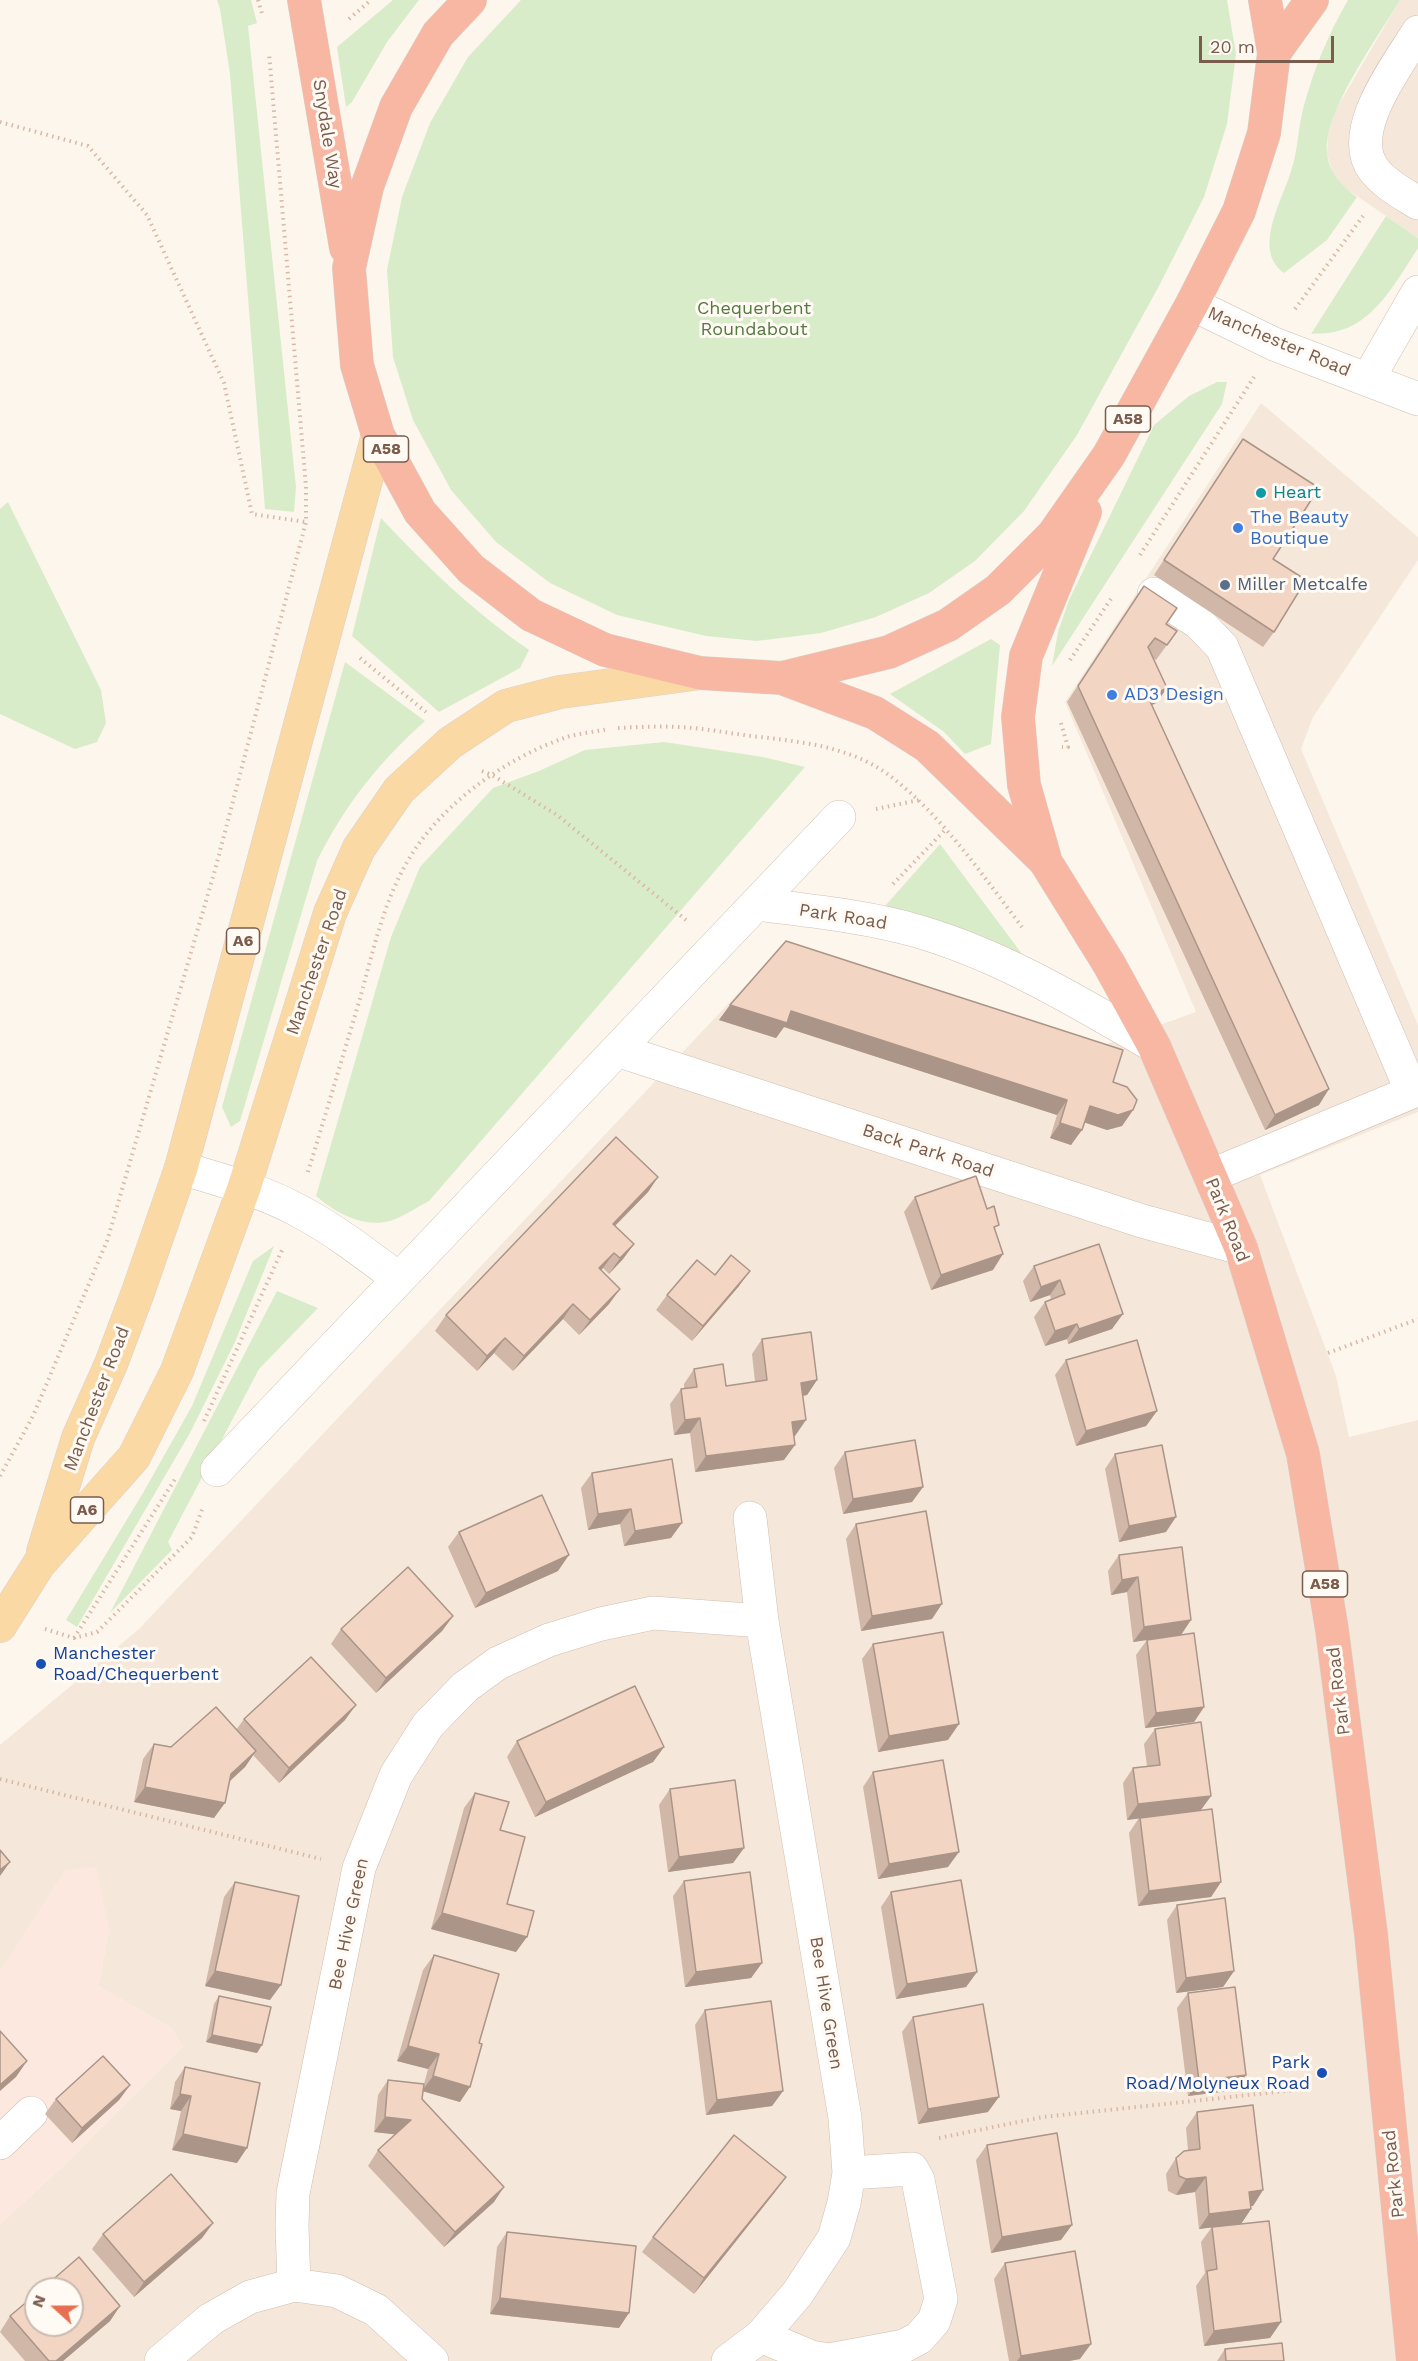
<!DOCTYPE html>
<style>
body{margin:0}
#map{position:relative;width:1418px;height:2361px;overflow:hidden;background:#fdf6ec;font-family:"Work Sans",sans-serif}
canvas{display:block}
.north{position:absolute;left:24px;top:2277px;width:60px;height:60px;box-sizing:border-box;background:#fffaf3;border:2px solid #cabbb1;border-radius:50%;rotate:291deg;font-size:16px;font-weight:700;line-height:24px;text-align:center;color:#7a5c4d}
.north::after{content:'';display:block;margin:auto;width:21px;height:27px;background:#e76f51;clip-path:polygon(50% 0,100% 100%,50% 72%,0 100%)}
.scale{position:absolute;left:1199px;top:36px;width:135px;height:27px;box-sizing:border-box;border:3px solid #7a5c4d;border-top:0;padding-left:8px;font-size:18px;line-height:21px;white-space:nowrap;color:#7a5c4d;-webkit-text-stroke:4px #fffaf3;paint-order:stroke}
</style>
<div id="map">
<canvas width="1418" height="2361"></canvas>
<div class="north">N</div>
<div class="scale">20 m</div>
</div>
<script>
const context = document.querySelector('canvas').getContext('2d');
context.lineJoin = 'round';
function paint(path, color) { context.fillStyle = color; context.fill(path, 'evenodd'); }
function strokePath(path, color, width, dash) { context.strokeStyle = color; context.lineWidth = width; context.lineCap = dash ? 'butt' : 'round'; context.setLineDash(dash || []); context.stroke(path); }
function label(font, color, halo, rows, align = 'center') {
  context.font = font + ' "Work Sans",sans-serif'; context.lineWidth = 6; context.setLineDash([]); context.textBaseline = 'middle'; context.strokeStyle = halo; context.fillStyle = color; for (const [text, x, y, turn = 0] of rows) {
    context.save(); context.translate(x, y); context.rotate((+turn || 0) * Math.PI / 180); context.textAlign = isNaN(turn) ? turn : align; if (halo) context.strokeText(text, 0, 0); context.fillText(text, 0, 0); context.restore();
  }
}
paint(new Path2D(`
 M1400,0H1418V238L1341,185L1332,171L1327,154L1328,135L1335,111Z
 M1261,403L1418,537V560L1313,717L1301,749L1418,1025V1112L1260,1175L1336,1376L1349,1437L1418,1420V2361H0V2224L64,2165L183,2046L171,2028L98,1986L109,1929L0,1971V1745L139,1629L777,952L1096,1048L1196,1012L1065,702ZM36,2289H72V2325H36Z`), '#f5e8da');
paint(new Path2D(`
 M96,1867L109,1929L98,1986L171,2028L183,2046L64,2165L0,2224V1971L65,1870Z`), '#fde8e0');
paint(new Path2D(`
 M217,0H251L257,23L248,26L296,487L294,512L265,509L230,74L220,9Z
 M393,0H419L387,42L352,102L346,107L337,47Z
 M521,0H1227L1236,54L1227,124L1204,197L1159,286L1077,435L1024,511L975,561L929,593L876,617L821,633L757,641L706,636L617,615L550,583L496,542L451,490L413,420L393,357L387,270L402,197L430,123L468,57Z
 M1348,0H1400C1379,36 1323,112 1327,153C1329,173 1342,186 1357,197L1327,240L1284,273C1251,249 1284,198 1292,168C1298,149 1298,129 1303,109C1313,71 1328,34 1348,0Z
 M1386,216L1418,238V248C1397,280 1375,324 1334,332C1327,334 1318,333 1311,334Z
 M1217,382H1227L1222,404L1052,666L1058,632L1069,600L1154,425L1189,396Z
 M8,502L101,690L106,723L97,742L75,749L0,714V509Z
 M381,518C427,567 474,612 529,650L520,668L439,712L352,636Z
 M991,639L1000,645L991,744L965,754L944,732L890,694Z
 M345,662L425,721C379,762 344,806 317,861L240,1121L231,1127L222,1107Z
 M664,742L763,757L805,767L429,1201C417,1207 403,1217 390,1221C363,1228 336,1213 316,1196L391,937L420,867L493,788L539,771L585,750Z
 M940,844L1028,962L878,914Z
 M274,1246L235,1342L190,1433L77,1627L66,1620L143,1493L192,1406L253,1261Z
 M277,1291L318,1308L259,1369L168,1542L172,1550L110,1613Z`), '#d8ecc9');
const minor = new Path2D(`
 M1418,32C1398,65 1345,132 1374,170C1386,185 1402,193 1418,203
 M1192,304L1274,344L1418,399
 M1368,379L1418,292
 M1154,594L1199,623L1222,647L1412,1092L1210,1176
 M756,904C810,911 865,916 917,931C1003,956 1078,1002 1154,1046
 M617,1050L1142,1221L1241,1248
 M181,1168C221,1180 263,1191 299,1211C335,1230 367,1255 399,1279
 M217,1470L839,817
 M0,2143L31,2113
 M294,2285L292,2226L293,2193L359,1868L396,1775L428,1725L465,1687L498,1663L549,1640L601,1624L653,1613L762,1621
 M761,2336L811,2357L829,2360L904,2346L919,2338L934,2321L941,2299L918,2180L912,2169L849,2173
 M161,2361L211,2319L250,2297L294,2285L337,2291L376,2310L432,2361
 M728,2361L761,2336L797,2294L834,2238L844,2203L849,2173L845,2118L762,1621L750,1518`);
const major = new Path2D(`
 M43,1552L78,1438L111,1364L138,1292L181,1168L378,435
 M0,1626L39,1564L134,1457L177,1371L244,1188L330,913L359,848L399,790L450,743L506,706L560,692L700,673`);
const highway = new Path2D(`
 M304,0L346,248
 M470,0L438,34L396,107L367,187L349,268L357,365L378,435L420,512L471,569L531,615L605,650L700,673L782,678L889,652L948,625L998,590L1053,535L1109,455L1192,304L1239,211L1264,133L1274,53L1265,0
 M1274,53L1312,0
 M782,678L875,713L927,746L1045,861L1109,964L1154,1046L1241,1248L1303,1454L1332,1630L1371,1934L1413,2361
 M1045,859L1024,785L1018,717L1026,656L1085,512`);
strokePath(minor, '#d1beb0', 34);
strokePath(major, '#dad1cd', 34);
strokePath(highway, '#dad1cd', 34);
strokePath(new Path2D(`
 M258,0L263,17
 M349,19L371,0
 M0,122L88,146L147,215L224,383L252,514L306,522
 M1295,309L1363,216
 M1140,555L1254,377
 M360,658L426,712
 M1070,660L1113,596
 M1061,723L1068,747H1062
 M618,728C638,727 658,726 678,727C705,728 732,734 760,737C803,742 849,747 886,773C939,811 983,876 1022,927
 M482,771L492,775L557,815L686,920
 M876,809L919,800
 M893,884L945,830
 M308,1172C325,1116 342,1059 359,1002C372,956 382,906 406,864C438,806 505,758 567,737C580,733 595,732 608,729
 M1328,1353L1418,1319
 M204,1421L283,1248
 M0,1476L33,1416L107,1241L215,870L306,522V487L269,53
 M45,1629L74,1638L97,1632L192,1537L203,1507
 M74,1638L177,1476
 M0,1779L321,1859
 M939,2138L1043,2117L1305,2089`), '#d9b8a5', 4, [1.5, 4.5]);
strokePath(minor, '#fff', 33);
strokePath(major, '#fbd9a5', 33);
strokePath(highway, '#f7b7a3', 33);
paint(new Path2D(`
 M1243,439L1273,559L1274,632L1263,647L1154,575Z
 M1144,586L1166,624L1177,631L1156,660L1153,658L1167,688L1156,703L1152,705L1319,1105L1265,1130L1067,702Z
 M730,1005L1113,1082L1133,1110L1122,1126L1107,1130L1084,1122L1071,1145L1050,1138L1057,1115L784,1027L776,1038L719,1020Z
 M658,1177L648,1192L615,1226L634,1244L623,1259L609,1274L603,1268L601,1270L620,1289L609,1304L579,1335L563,1319L513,1371L494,1353L477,1371L435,1331L446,1315Z
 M915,1197L987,1209L995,1231L993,1270L931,1290L904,1212Z
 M1099,1244L1112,1329L1068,1344L1067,1339L1045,1346L1034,1317L1045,1302L1051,1299L1050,1295L1030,1302L1023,1281L1034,1266Z
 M715,1275L739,1286L692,1341L656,1310L667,1295Z
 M762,1339L817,1380L807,1395L803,1396L795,1436H794L784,1460L695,1472L690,1433L674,1435L670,1404L681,1389H684V1384L694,1369L726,1386L755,1382L752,1354Z
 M1066,1360L1157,1411L1146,1426L1076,1446L1055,1375Z
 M845,1452L923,1487L912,1502L843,1514L834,1468Z
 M1115,1454L1166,1532L1119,1542L1105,1469Z
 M592,1473L671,1538L624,1546L620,1524L588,1530L581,1488Z
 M856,1524L932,1619L861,1631L846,1539Z
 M459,1532L558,1571L475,1608L448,1547Z
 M1182,1547L1181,1635L1204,1707L1194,1722L1145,1728L1136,1655L1147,1640L1133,1642L1127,1592L1111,1595L1108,1571L1119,1555Z
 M453,1616L442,1631L376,1693L331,1644L341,1629Z
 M873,1644L948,1740L878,1752L862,1659Z
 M244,1719L345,1720L279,1783L253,1755L245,1767L230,1781L214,1818L134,1802L143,1759L154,1744L171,1747L236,1730Z
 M1155,1729L1211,1796L1201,1810L1221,1882L1211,1897L1138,1906L1129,1833L1139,1818L1127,1820L1123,1783L1133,1768L1147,1766L1144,1744Z
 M517,1741L664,1747L653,1762L535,1817L507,1757Z
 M873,1772L948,1867L878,1879L863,1787Z
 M670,1789L744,1848L733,1863L668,1872L659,1805Z
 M475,1793L500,1830L507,1904L516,1952L431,1929L464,1808Z
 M684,1881L762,1963L751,1978L685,1987L673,1896Z
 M235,1882L270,2000L205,1986L224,1897Z
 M891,1892L977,1972L966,1987L896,1999L881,1907Z
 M1177,1905L1234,1971L1223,1987L1176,1993L1167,1920Z
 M434,1955L460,2102L423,2091L422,2099L494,2202L444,2247L368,2166L378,2150L395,2134L374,2132L378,2095L388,2080L424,2084L428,2069L397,2061L423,1970Z
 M1188,1993L1246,2075L1236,2090L1188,2096L1177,2008Z
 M219,1996L257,2053L206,2042L214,2004Z
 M705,2010L783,2091L772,2106L706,2115L695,2025Z
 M913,2017L988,2112L918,2124L902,2032Z
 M185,2067L237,2163L172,2150L181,2111L170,2109L175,2082Z
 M130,2085L119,2100L72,2143L45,2114L56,2099Z
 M1197,2112L1263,2190L1253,2206H1251V2209L1241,2224L1281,2322L1270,2338L1204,2346L1196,2286L1205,2273L1201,2242L1212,2227L1199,2229L1195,2192L1176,2195L1168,2191L1166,2174L1176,2158L1188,2150L1186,2128Z
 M987,2145L1061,2240L991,2253L976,2160Z
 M775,2192L694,2294L642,2252L653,2237Z
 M213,2223L202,2238L134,2297L92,2249L103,2234Z
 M507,2232L619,2328L490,2314L497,2247Z
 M1005,2263L1080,2359L1069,2361H1009L994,2279Z
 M120,2306L110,2321L63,2361H25L0,2332L10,2316Z
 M1225,2349L1284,2361H1217Z`), '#d1b7a8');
paint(new Path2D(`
 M1167,688L1156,703L1137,712L1148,697Z
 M730,1005L791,1011L1067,1100L1057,1115L784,1027L776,1038L719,1020Z
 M1329,1089L1319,1105L1265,1130L1275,1115Z
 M1090,1106L1133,1110L1122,1126L1107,1130L1080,1121Z
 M1060,1123L1082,1130L1071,1145L1050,1138Z
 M658,1177L648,1192L602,1239L613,1224Z
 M634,1244L623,1259L609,1274L620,1258Z
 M614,1253L603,1268L588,1283L599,1268Z
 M1003,1254L993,1270L931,1290L941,1275Z
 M750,1271L739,1286L692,1341L703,1326Z
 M1060,1280L1050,1295L1030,1302L1041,1287Z
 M620,1289L609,1304L579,1335L590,1320Z
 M573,1304L563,1319L513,1371L524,1356Z
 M1123,1314L1112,1329L1068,1344L1079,1329Z
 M1077,1324L1067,1339L1045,1346L1055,1331Z
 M505,1338L494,1353L477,1371L487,1356Z
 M817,1380L807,1395L790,1398L801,1383Z
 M1157,1411L1146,1426L1076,1446L1086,1431Z
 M700,1418L690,1433L674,1435L685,1420Z
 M806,1420L795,1436L782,1438L792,1422Z
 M795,1445L784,1460L695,1472L706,1456Z
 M923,1487L912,1502L843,1514L853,1499Z
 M631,1509L620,1524L588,1530L598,1514Z
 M1176,1517L1166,1532L1119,1542L1129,1526Z
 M682,1523L671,1538L624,1546L635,1531Z
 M569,1555L558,1571L475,1608L486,1593Z
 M1138,1577L1127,1592L1111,1595L1122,1580Z
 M942,1604L932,1619L861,1631L872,1616Z
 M453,1616L442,1631L376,1693L386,1678Z
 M1191,1620L1181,1635L1133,1642L1144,1627Z
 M356,1705L345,1720L279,1783L289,1768Z
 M1204,1707L1194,1722L1145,1728L1156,1713Z
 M959,1724L948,1740L878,1752L889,1736Z
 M664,1747L653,1762L535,1817L546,1802Z
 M256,1751L245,1767L220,1790L231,1774Z
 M145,1787L225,1803L214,1818L134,1802Z
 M1211,1796L1200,1811L1127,1820L1138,1804Z
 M744,1848L733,1863L668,1872L679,1857Z
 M959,1852L948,1867L878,1879L889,1864Z
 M10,1862L0,1876V1870Z
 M1221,1882L1211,1897L1138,1906L1149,1891Z
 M442,1913L527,1937L516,1952L431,1929Z
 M762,1963L751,1978L685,1987L696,1972Z
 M215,1971L281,1985L270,2000L205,1986Z
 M1234,1971L1223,1987L1176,1993L1186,1978Z
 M977,1972L966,1987L896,1999L907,1984Z
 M212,2035L262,2045L257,2053L206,2042Z
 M408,2046L439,2054L428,2069L397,2061Z
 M27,2061L16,2077L0,2091V2085Z
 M1246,2075L1236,2090L1188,2096L1199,2081Z
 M433,2076L470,2087L460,2102L422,2091Z
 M130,2085L119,2100L72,2143L82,2128Z
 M783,2091L772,2106L706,2115L717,2100Z
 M180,2094L191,2096L181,2111L170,2109Z
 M999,2097L988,2112L918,2124L928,2109Z
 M385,2117L411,2120L400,2135L374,2132Z
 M183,2134L247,2148L237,2163L172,2150Z
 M786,2177L775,2192L694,2294L704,2278Z
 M1206,2177L1195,2192L1176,2195L1186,2179Z
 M504,2187L494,2202L444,2247L455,2232Z
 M1263,2190L1253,2206L1238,2207L1249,2192Z
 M1251,2209L1241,2224L1199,2229L1209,2214Z
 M213,2223L202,2238L134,2297L144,2282Z
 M1072,2225L1061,2240L991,2253L1002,2237Z
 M500,2298L629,2313L619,2328L490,2314Z
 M120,2306L110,2321L63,2361H56Z
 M1281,2322L1270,2338L1204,2346L1214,2331Z
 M1091,2344L1080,2359L1069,2361H1017L1021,2356Z`), '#aa9588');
const building = new Path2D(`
 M1243,439L1319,488L1273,559L1306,580L1274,632L1164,560Z
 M1144,586L1177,608L1166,624L1177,631L1167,645L1155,638L1148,647L1167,688L1148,697L1329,1089L1275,1115L1078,686Z
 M786,941L1123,1050L1113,1082L1127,1087L1137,1100L1133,1110L1118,1115L1090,1106L1082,1130L1060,1123L1067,1100L791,1011L787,1023L730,1005Z
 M616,1137L658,1177L613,1224L634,1244L620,1258L614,1253L599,1268L620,1289L590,1320L573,1304L524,1356L505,1338L487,1356L446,1315Z
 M976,1176L987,1209L994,1206L999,1225L994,1227L1003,1254L941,1275L915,1197Z
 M1099,1244L1123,1314L1079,1329L1077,1324L1055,1331L1045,1302L1065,1294L1060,1280L1041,1287L1034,1266Z
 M731,1255L750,1271L703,1326L667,1295L697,1260L715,1275Z
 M811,1332L817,1380L801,1383L806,1420L792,1422L795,1445L706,1456L700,1418L685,1420L681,1389L697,1387L694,1369L723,1364L726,1386L767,1380L762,1339Z
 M1137,1340L1157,1411L1086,1431L1066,1360Z
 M915,1440L923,1487L853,1499L845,1452Z
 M1162,1445L1176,1517L1129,1526L1115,1454Z
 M672,1459L682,1523L635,1531L631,1509L598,1514L592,1473Z
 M542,1495L569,1555L486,1593L459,1532Z
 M926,1511L942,1604L872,1616L856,1524Z
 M1182,1547L1191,1620L1144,1627L1138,1577L1122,1580L1119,1555Z
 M408,1567L453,1616L386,1678L341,1629Z
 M943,1632L959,1724L889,1736L873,1644Z
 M1194,1633L1204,1707L1156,1713L1147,1640Z
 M311,1657L356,1705L289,1768L244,1719Z
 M635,1686L664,1747L546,1802L517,1741Z
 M216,1707L256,1751L231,1774L225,1803L145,1787L154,1744L171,1747Z
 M1201,1722L1211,1796L1138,1804L1133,1768L1160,1765L1155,1729Z
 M943,1760L959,1852L889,1864L873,1772Z
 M735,1780L744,1848L679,1857L670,1789Z
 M475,1793L509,1802L500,1830L525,1837L507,1904L534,1911L527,1937L442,1913Z
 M1212,1809L1221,1882L1149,1891L1140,1818Z
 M0,1850L10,1862L0,1870Z
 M750,1872L762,1963L696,1972L684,1881Z
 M961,1880L977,1972L907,1984L891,1892Z
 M235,1882L299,1896L281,1985L215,1971Z
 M1225,1898L1234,1971L1186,1978L1177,1905Z
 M434,1955L499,1974L479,2043L482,2044L470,2087L433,2076L439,2054L408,2046Z
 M1235,1987L1246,2075L1199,2081L1188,1993Z
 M219,1996L271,2007L262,2045L212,2035Z
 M771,2001L783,2091L717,2100L705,2010Z
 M983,2004L999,2097L928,2109L913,2017Z
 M0,2031L27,2061L0,2085Z
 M103,2056L130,2085L82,2128L56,2099Z
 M185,2067L260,2083L247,2148L183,2134L191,2096L180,2094Z
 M388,2080L424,2084L422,2099L504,2187L455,2232L378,2150L411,2120L385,2117Z
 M1253,2105L1263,2190L1249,2192L1251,2209L1209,2214L1206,2177L1186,2179L1179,2176L1176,2158L1184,2151L1200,2149L1197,2112Z
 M1057,2133L1072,2225L1002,2237L987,2145Z
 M734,2135L786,2177L704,2278L653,2237Z
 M171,2174L213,2223L144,2282L103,2234Z
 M1269,2221L1281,2322L1214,2331L1207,2271L1217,2269L1212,2227Z
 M507,2232L636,2246L629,2313L500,2298Z
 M1075,2251L1091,2344L1021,2356L1005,2263Z
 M79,2257L120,2306L56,2361H49L10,2316L36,2294V2325H72V2289H42Z
 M1282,2343L1284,2361H1226L1225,2349Z`);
paint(building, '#f3d5c3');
strokePath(building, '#aa9588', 1.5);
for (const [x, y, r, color] of [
 [1261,493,6,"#0f9aa8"],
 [1238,528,6,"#3f7fe0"],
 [1225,585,6,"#5c6f8a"],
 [1112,695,6,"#3f7fe0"],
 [41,1664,6,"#1a4fb4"],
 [1322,2073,6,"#1a4fb4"]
]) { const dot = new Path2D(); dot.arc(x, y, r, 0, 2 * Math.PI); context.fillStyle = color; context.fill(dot); strokePath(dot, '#fffaf3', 2); }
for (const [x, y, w] of [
 [1128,419,45],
 [386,449,45],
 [243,941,33],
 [87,1510,33],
 [1325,1584,45]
]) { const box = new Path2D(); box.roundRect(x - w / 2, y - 13, w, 26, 4.5); context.fillStyle = '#fffaf3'; context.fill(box); strokePath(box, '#7a5c4d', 1.5); }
label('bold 16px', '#7a5c4d', null, [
 ["A58",1128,419],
 ["A58",386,449],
 ["A6",243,941],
 ["A6",87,1510],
 ["A58",1325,1584]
]);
label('18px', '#7a5c4d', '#fffaf3', [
 ["Snydale Way",327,134,81],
 ["Manchester Road",1279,342,23],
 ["Park Road",843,917,9],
 ["Manchester Road",317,962,-71],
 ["Back Park Road",928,1151,18],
 ["Park Road",1227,1220,68],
 ["Manchester Road",97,1399,-69],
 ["Park Road",1339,1691,-97],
 ["Bee Hive Green",349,1924,-78],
 ["Bee Hive Green",826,2003,81],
 ["Park Road",1394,2174,-96]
]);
label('18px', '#537a41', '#fffaf3', [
 ["Chequerbent",754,309],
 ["Roundabout",754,330]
]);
label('18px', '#0d838f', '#fffaf3', [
 ["Heart",1273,493]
], 'left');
label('18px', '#366cbe', '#fffaf3', [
 ["The Beauty",1250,518],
 ["Boutique",1250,539],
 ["AD3 Design",1124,695]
], 'left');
label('18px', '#4e5e75', '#fffaf3', [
 ["Miller Metcalfe",1237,585]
], 'left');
label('18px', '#164399', '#fffaf3', [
 ["Manchester",53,1654],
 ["Road/Chequerbent",53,1675],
 ["Park",1310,2063,"right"],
 ["Road/Molyneux Road",1310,2084,"right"]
], 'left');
</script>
